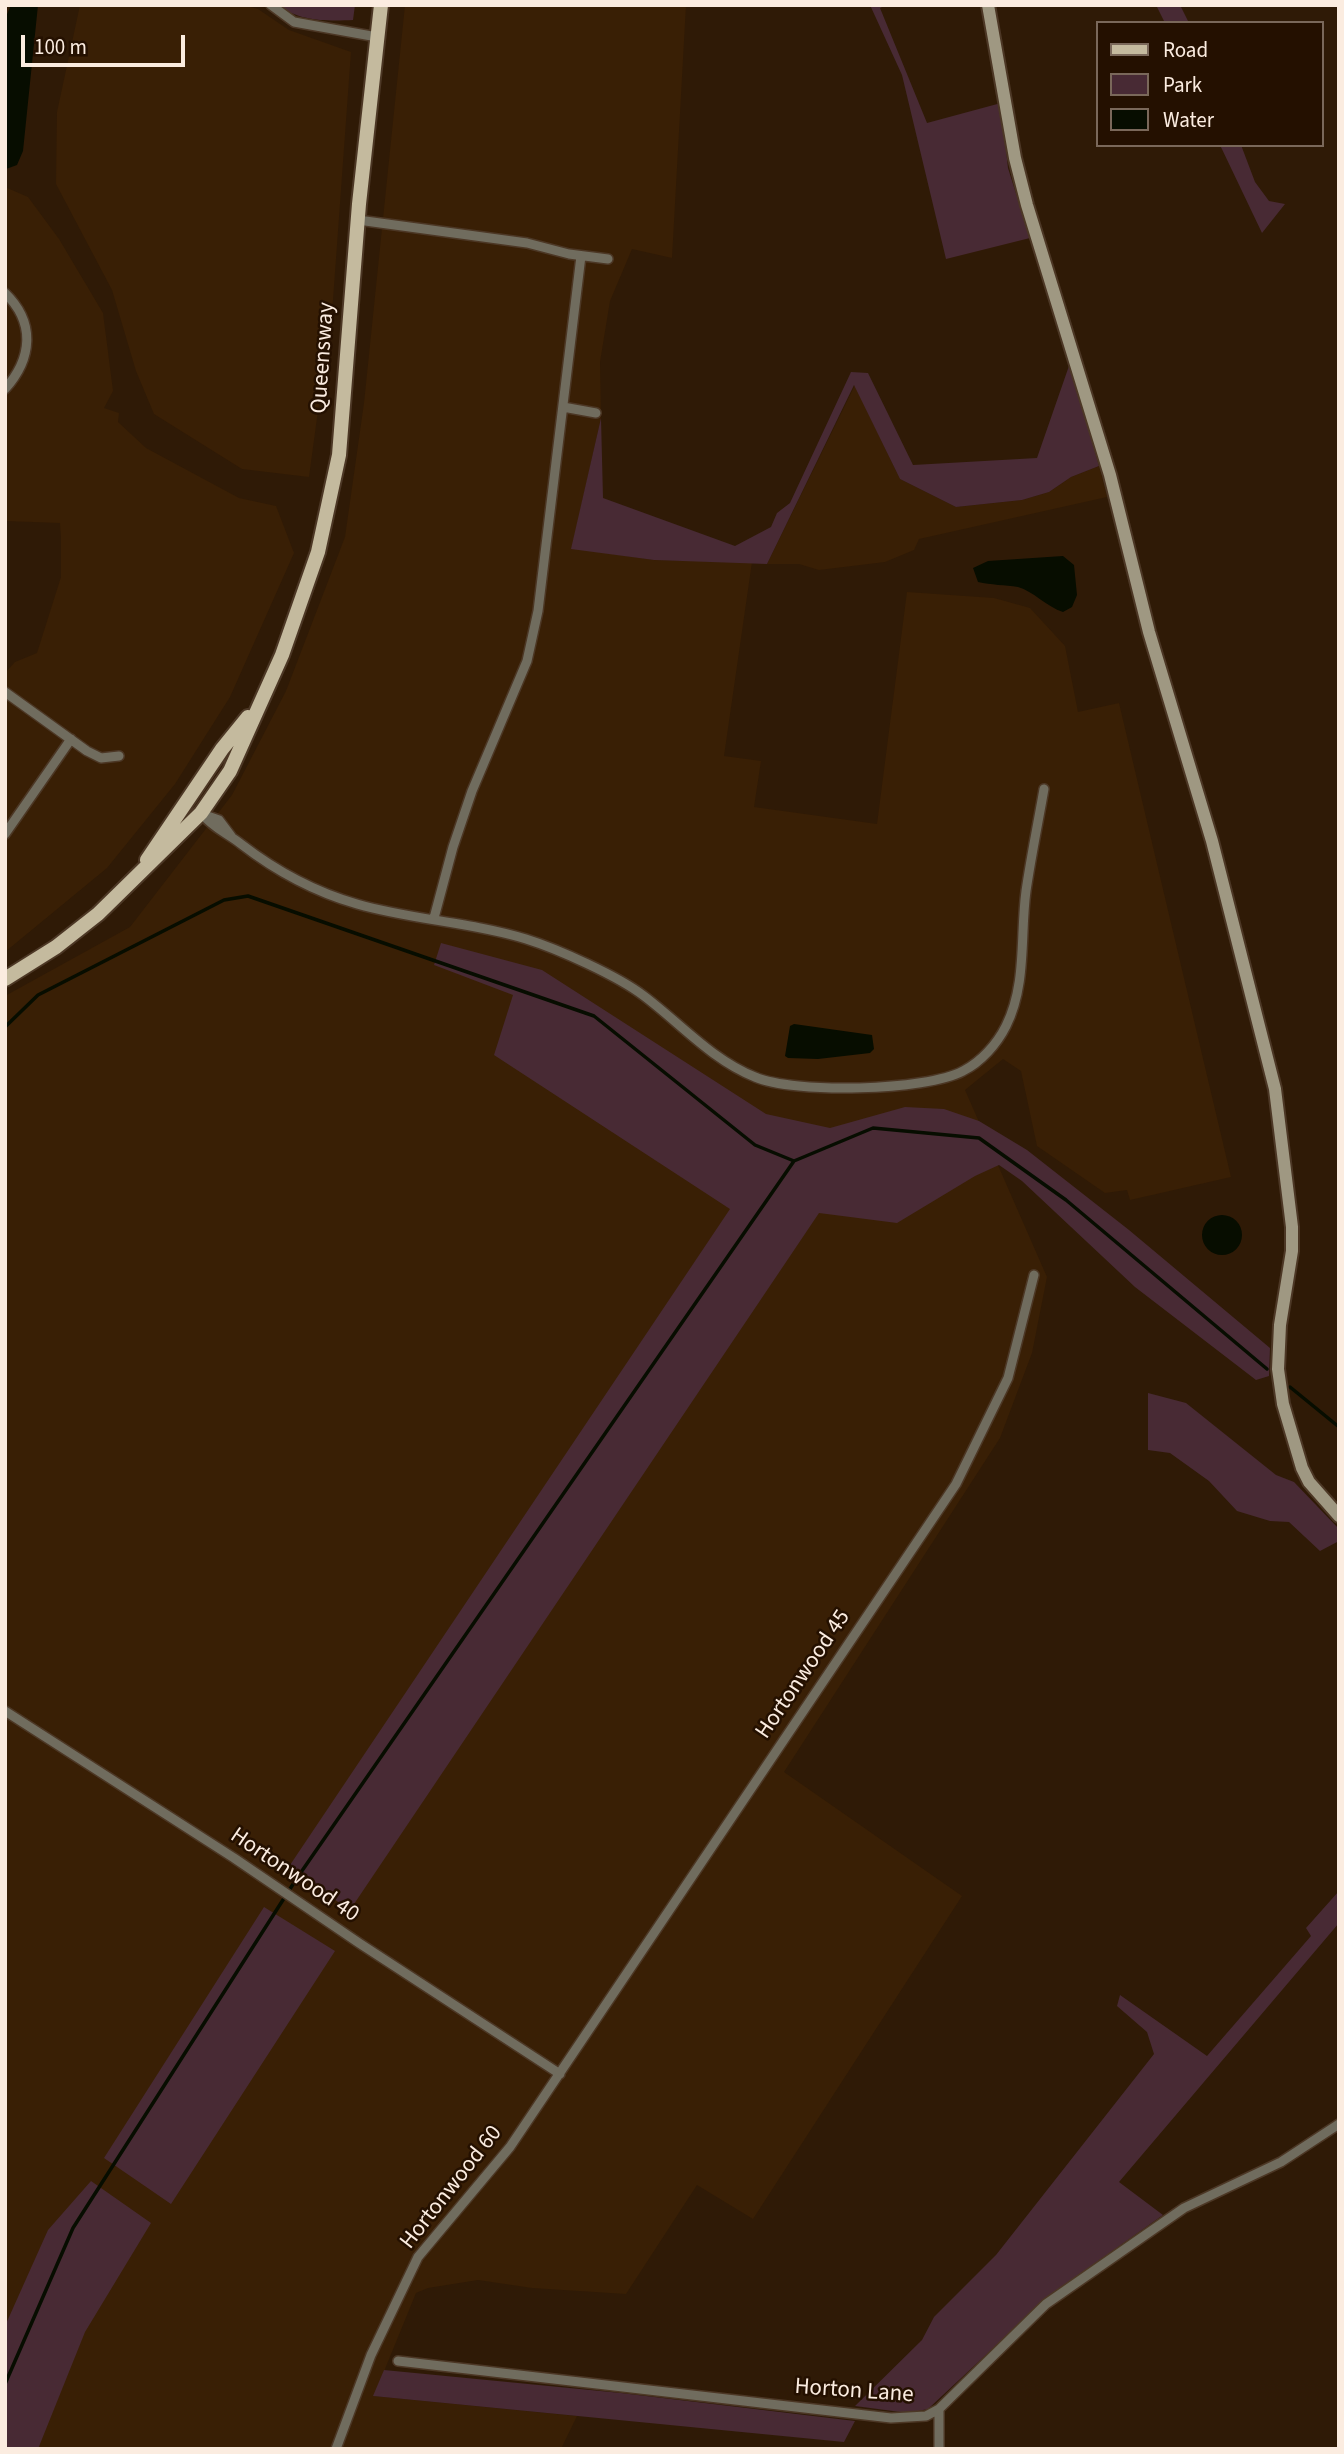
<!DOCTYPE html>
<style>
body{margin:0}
#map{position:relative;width:1344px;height:2454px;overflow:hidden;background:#2f1a06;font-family:"Source Sans 3",sans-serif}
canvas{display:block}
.frame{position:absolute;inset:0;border:7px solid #fbece0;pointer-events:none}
.legend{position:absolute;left:1096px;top:21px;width:228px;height:126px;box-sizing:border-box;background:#241000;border:2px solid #7a685a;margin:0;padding:9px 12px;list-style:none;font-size:21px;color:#fbece0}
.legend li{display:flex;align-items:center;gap:14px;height:35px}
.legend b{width:35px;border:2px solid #7a685a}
.scale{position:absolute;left:21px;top:35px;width:164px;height:32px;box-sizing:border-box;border:4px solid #fbece0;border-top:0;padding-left:9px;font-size:21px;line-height:24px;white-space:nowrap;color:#fbece0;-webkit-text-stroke:5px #241000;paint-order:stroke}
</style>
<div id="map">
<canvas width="1344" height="2454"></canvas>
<div class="frame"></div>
<ul class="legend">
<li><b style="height:9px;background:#c4ba9e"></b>Road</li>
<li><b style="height:19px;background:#482a34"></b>Park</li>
<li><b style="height:19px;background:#070d00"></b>Water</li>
</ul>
<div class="scale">100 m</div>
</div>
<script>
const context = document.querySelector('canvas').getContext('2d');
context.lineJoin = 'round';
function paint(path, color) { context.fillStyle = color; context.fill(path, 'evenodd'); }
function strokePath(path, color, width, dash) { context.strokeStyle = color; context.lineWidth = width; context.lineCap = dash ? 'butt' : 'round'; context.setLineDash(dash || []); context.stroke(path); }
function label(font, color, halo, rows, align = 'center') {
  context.font = font + ' "Source Sans 3",sans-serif'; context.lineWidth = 5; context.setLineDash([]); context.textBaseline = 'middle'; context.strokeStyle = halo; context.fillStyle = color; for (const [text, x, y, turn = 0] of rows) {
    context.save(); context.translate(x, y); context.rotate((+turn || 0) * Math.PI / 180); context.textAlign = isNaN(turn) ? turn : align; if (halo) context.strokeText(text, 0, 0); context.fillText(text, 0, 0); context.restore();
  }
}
paint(new Path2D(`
 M80,5H243L258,9L289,30L351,52L333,300L309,477L242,469L154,414L136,371L112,290L56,184L57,112Z
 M405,5H686L672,258L632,249L610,301L600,362L601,418L572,548L654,560L752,562L724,756L761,761L754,807L877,824L907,592L994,598L1030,608L1065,646L1078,712L1119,703L1231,1177L1130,1200L1127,1190L1105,1193L1037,1146L1021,1071L1003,1059L965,1090L1047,1277L1032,1353L1000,1438L784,1772L962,1896L753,2219L697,2185L626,2294L532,2288L478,2280L428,2288L416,2293L374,2396L577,2416L561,2449H5V996L130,927L232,795L286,691L345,537L364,403Z
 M5,187L28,197L59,239L103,313L113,391L104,408L119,413L118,422L146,448L239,498L276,506L294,553L230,697L175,784L107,868L5,952V673L15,662L37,653L61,577V539L60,523L5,521Z
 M855,385L900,479L956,507L1022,500L1049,492L1071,477L1099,466L1107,497L919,539L914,550L885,562L819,570L799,564H767Z`), '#391f05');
paint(new Path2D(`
 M280,5H355L353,20C330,21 297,22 280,5Z
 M870,5H886L880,8L927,123L1001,103L1008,168L1030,238L946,259L902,75Z
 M1156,5H1180L1189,23H1165Z
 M1220,145H1241L1255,182L1269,201L1285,204L1262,233Z
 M1070,363L1099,466L1071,477L1049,492L1022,500L956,507L900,479L854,385L767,564L654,560L571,549L601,418L603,498L735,546L771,527L777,513L790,503L851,372L868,373L913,465L1037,458Z
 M441,943L542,970L766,1114L830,1128L905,1107L944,1109L979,1121L1027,1150L1129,1230L1270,1348L1269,1376L1256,1380L1135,1287L1022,1181L999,1165L975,1176L897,1223L819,1213L350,1910L288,1868L730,1209L494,1055L513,995L434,965Z
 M1148,1393L1186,1403L1276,1475L1294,1482L1339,1529V1541L1320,1551L1289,1522L1270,1521L1237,1511L1209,1481L1170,1453L1148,1450Z
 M1339,1891V1923L1119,2182L1163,2215L1049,2296L928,2409L908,2413L855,2406L922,2340L934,2317L996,2255L1154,2054L1147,2032L1117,2006L1120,1995L1207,2056L1311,1936L1306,1928Z
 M264,1907L335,1951L171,2204L104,2158Z
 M91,2181L151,2223L85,2332L38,2449H5V2326L48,2230Z
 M384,2370L621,2393L855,2421L844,2442L373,2396Z`), '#482a34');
paint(new Path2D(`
 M11,5H38L23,151L17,165L6,169L5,19Z
 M1063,556L1074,565L1077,595L1072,607L1063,612C1047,607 1033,591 1018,587C1005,585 991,585 978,582L973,568L988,561Z
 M794,1024L872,1035L874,1049L870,1053L818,1059L788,1058L785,1056L790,1026Z
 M1202 1235a20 20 0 1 1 40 0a20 20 0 1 1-40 0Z`), '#070d00');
strokePath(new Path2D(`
 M5,1027L38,995L224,900L248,896L594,1016L755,1145L794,1161
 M1290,1387L1339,1427
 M5,2384L73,2228L297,1878L794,1161L873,1128L979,1138L1066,1200L1267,1369`), '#070d00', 3.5);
const street = new Path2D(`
 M271,5L294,22L377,37
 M358,220L527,243L569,254L608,259
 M5,293C36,323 32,359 5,389
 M563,407L596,413
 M5,692L87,751L101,758L119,756
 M201,813C213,828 227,833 241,844C276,871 315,892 357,904C412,920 471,922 526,939C558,949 618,976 644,996C680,1023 712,1060 755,1077C794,1094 926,1091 963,1071C981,1062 997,1044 1006,1026C1027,984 1020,935 1026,891C1031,857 1038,823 1044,789
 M202,814L219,820L231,836
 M5,834L71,739
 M434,918L453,847L472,791L527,661L538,611L581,256
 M5,1711L234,1858L359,1943L560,2074
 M398,2361L891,2418L926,2416L939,2409L1046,2304L1184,2208L1281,2162L1339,2124
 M939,2409V2449
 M336,2449L371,2355L418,2257L510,2147L956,1484L1008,1378L1034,1275`);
const secondary = new Path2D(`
 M988,5L1015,158L1027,205L1110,475L1149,632L1212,841L1275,1089L1292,1227V1251L1280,1325L1278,1369L1283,1404L1302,1468L1309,1482L1339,1516`);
const primary = new Path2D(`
 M147,860L222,749L248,717
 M5,979L56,947L98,914L201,813L230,771L282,655L318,552L339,455L359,204L381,5`);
strokePath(street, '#4c3725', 12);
strokePath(secondary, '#4c3725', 16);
strokePath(primary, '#4c3725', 18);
strokePath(street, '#706c5e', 9);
strokePath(secondary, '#9f9882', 12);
strokePath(primary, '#c4ba9e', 14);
label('23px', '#fbece0', '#241000', [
 ["Queensway",324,358,-86],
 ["Hortonwood 45",804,1675,-56],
 ["Hortonwood 40",294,1876,34],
 ["Hortonwood 60",452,2188,-52],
 ["Horton Lane",854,2392,4]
]);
</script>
